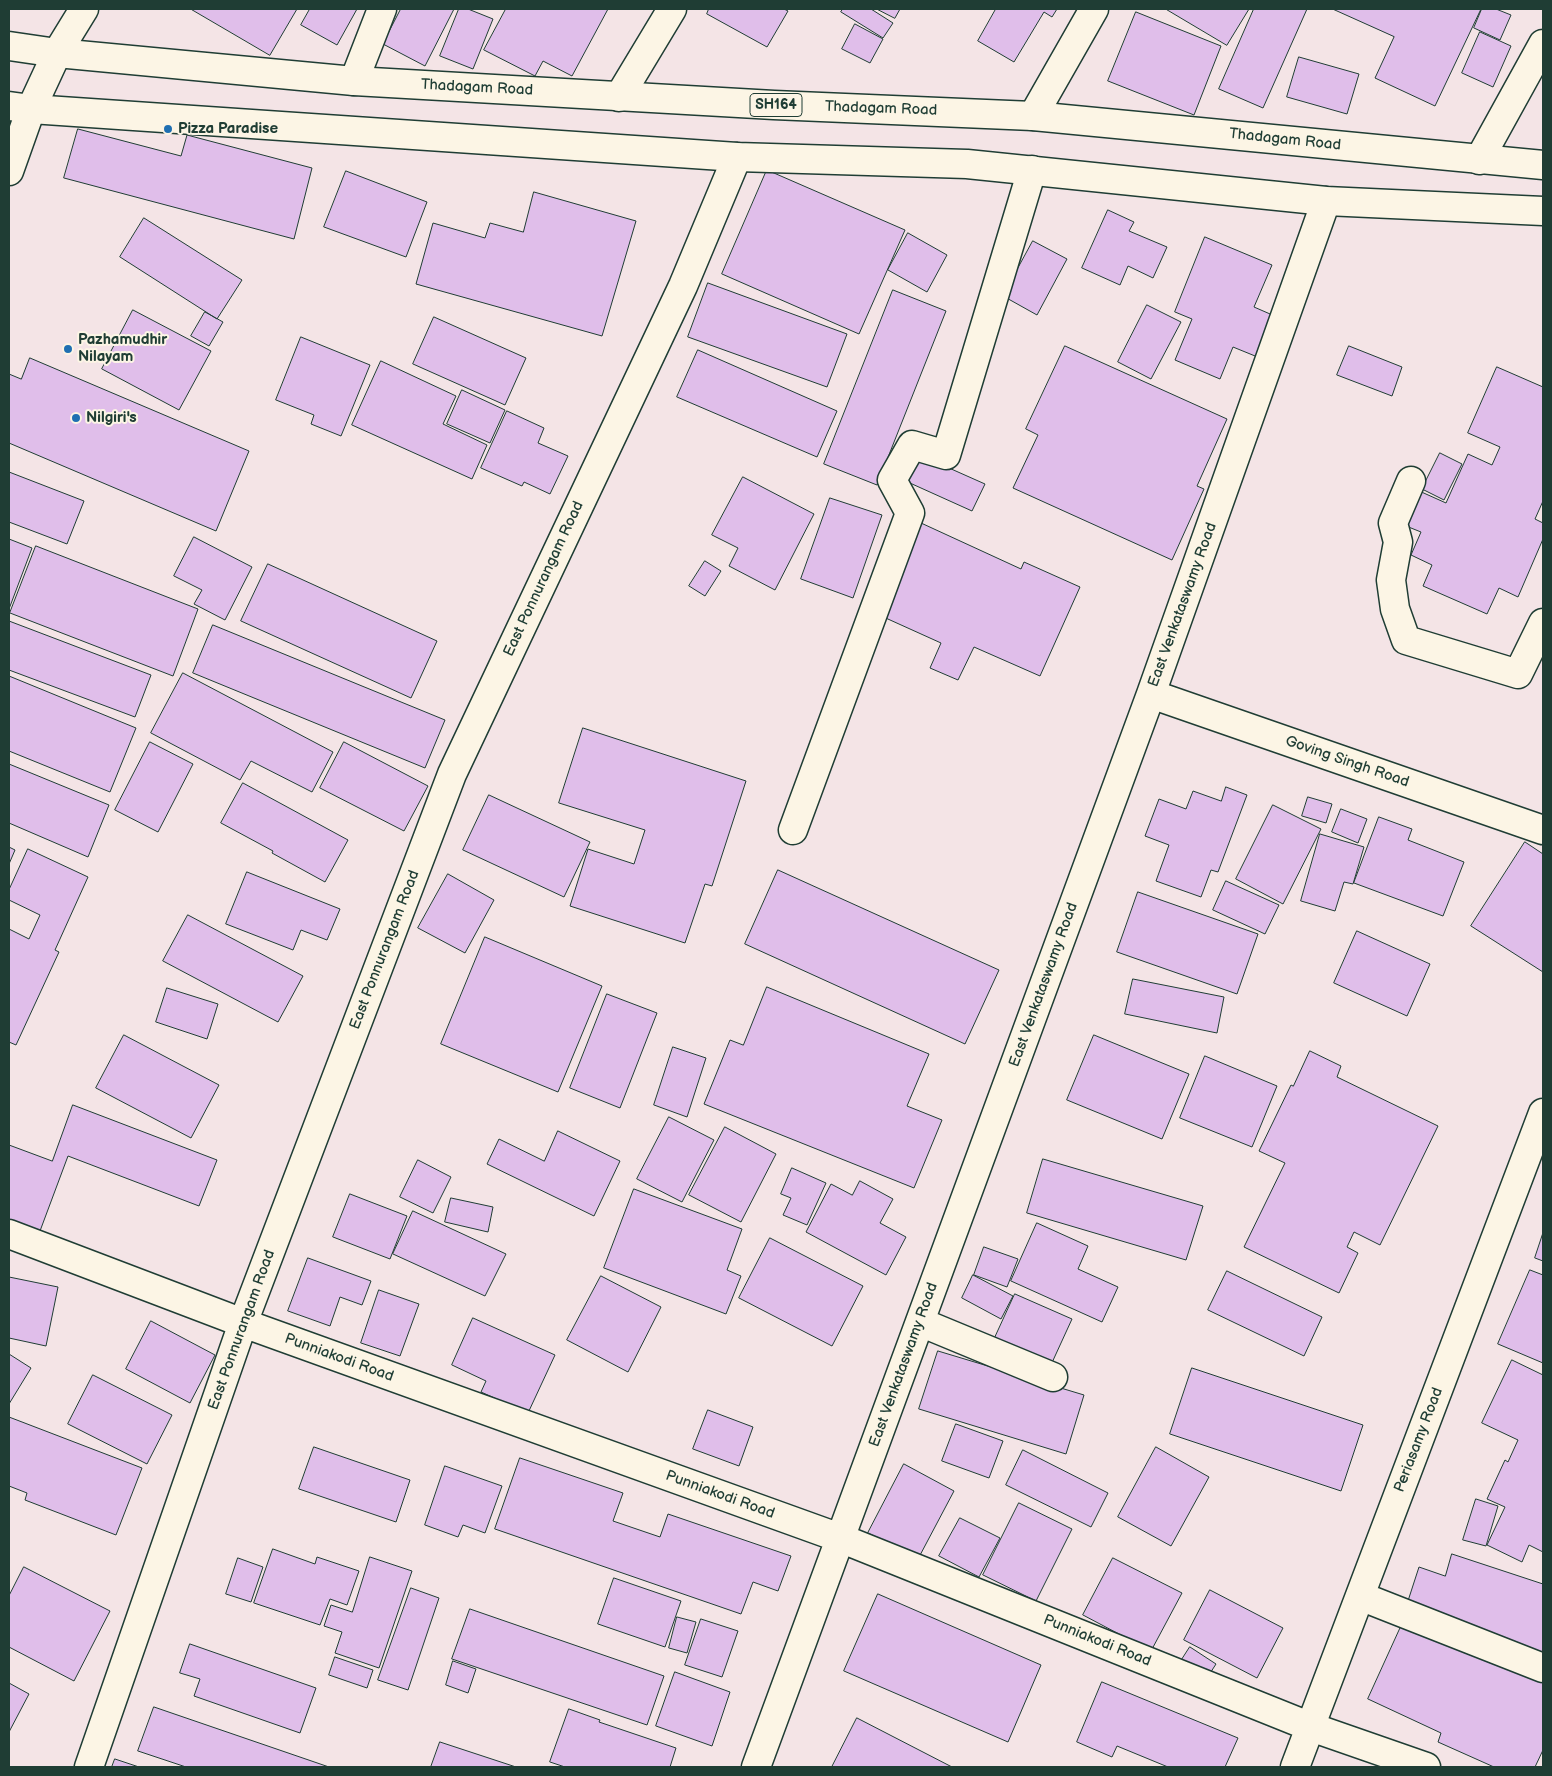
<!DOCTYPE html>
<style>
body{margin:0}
#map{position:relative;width:1552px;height:1776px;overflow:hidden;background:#f4e4e6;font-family:"Balsamiq Sans",sans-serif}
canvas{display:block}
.frame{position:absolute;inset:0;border:10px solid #1f3d34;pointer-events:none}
</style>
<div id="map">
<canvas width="1552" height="1776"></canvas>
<div class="frame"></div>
</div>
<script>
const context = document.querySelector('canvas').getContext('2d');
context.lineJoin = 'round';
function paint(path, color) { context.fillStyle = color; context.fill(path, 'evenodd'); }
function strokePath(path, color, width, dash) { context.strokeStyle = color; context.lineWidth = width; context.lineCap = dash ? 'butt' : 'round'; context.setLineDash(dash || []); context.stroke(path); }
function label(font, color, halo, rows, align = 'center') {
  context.font = font + ' "Balsamiq Sans",sans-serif'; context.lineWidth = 4; context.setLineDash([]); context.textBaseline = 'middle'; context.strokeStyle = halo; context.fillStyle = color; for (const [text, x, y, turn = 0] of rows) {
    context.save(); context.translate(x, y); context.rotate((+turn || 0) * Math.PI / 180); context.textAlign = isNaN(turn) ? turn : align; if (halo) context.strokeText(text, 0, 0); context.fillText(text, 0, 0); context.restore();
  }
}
const building = new Path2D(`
 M191,9H297L270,55Z
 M310,9H357L337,45L301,25Z
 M401,9H454L425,66L383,44Z
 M459,9H468L493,19L473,69L440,56Z
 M506,9H608L572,76L543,61L535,76L484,50Z
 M709,9H784L788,11L767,47L707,14Z
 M843,9H871L893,23L883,38L841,12Z
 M877,9H900L895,18Z
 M996,9H1057L1052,17L1044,12L1014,62L978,41Z
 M1166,9H1249L1227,45Z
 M1254,9H1307L1263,108L1219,89Z
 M1333,9H1481L1435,106L1375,78L1394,37Z
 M1482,9H1496L1511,15L1500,40L1474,28Z
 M1136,12L1221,46L1194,115L1108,81Z
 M855,24L883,39L870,63L842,49Z
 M1480,32L1511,46L1493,87L1462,73Z
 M1299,57L1359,74L1347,114L1287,97Z
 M78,129L181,156L187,135L312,168L294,239L64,178Z
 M767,170L905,230L859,334L722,274Z
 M346,171L427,202L406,257L324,227Z
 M534,192L636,221L602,336L416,284L433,223L485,238L490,223L523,232Z
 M1108,210L1134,222L1129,231L1167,247L1153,278L1128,266L1120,285L1082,268Z
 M144,218L242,280L217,319L120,257Z
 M908,233L947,255L927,292L888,270Z
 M1205,237L1272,265L1254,307L1277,317L1260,358L1233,347L1220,379L1175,360L1192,319L1175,312Z
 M1033,241L1067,259L1037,315L1003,296Z
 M708,283L847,334L827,387L688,337Z
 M893,290L946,311L877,485L824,464Z
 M1147,305L1181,322L1151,379L1118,362Z
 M133,310L211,351L179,410L102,369Z
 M205,312L223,322L209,346L191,336Z
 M434,317L526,358L505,405L413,364Z
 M301,337L370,365L341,436L311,424L314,415L276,400Z
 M1065,346L1227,419L1197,486L1204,489L1172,560L1013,488L1038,435L1026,429Z
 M1349,346L1402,367L1392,396L1337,375Z
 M698,350L837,411L817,457L677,397Z
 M30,358L249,451L216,531L9,443V374L21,379Z
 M381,361L456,396L443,424L487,445L472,479L352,425Z
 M1497,367L1543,387V501L1535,519L1543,523V539L1518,597L1499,588L1487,614L1423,586L1432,565L1411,555L1421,532L1401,524L1417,490L1446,503L1468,454L1492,465L1500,447L1468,433Z
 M462,390L505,410L490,443L447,424Z
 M507,411L544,428L538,443L568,456L550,494L524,482L522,486L481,468Z
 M913,452L985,484L972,511L901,479Z
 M1440,453L1462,464L1444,500L1422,489Z
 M9,472L84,501L67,544L9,522Z
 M743,477L814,514L775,590L729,566L738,548L712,535Z
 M830,498L882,515L853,598L801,579Z
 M921,523L1021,569L1024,562L1080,587L1040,676L974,647L958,680L930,668L941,643L879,615Z
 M194,537L252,567L225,620L194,604L202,590L174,576Z
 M9,539L32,548L9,609Z
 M36,546L198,609L173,676L10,613Z
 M705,561L721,571L705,596L689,586Z
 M268,564L437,641L411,698L241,621Z
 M9,621L151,675L135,717L9,670Z
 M213,625L445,720L425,768L193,673Z
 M183,673L333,752L312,792L251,761L240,780L151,733Z
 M9,676L136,728L110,792L9,751Z
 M583,728L746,781L712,886L705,884L685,943L570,906L588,849L634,864L645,830L559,803Z
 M150,742L193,764L158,832L115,810Z
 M344,742L428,786L404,831L320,788Z
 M9,764L109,805L88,857L9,823Z
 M243,783L348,840L325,882L272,853L273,851L221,823Z
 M1226,787L1247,795L1218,872L1211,870L1201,897L1156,881L1169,845L1145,836L1159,799L1186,809L1193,791L1221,801Z
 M489,795L590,842L564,897L463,850Z
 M1308,797L1332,804L1326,823L1302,816Z
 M1273,805L1321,829L1283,904L1236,879Z
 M1341,809L1367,819L1358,843L1332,832Z
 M1379,817L1412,829L1408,840L1464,862L1443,916L1354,883Z
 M1320,834L1364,847L1353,884L1344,882L1335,911L1301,901Z
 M1525,842L1543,854V972L1471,926Z
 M9,847L15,850L9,864Z
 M28,849L88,877L55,950L59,952L16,1045L9,1042V929L29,939L40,915L9,900V890Z
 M778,870L999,970L965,1044L745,944Z
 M247,872L340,909L327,940L301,930L293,950L226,924Z
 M448,874L494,900L465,953L418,928Z
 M1226,881L1279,905L1265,934L1213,910Z
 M1138,892L1258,934L1237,994L1117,952Z
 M188,915L303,976L278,1022L163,961Z
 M1357,931L1430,964L1407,1016L1334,983Z
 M485,937L602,986L558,1092L441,1044Z
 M1133,979L1224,997L1217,1033L1125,1014Z
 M767,987L929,1054L907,1106L942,1120L914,1188L704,1104L730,1040L743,1045Z
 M167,988L218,1004L207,1039L156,1022Z
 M607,994L657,1013L620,1108L570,1088Z
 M124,1035L219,1085L191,1138L96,1088Z
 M1094,1035L1189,1074L1162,1139L1067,1100Z
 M673,1047L706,1058L687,1117L654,1105Z
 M1310,1051L1341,1066L1337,1077L1438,1126L1380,1245L1354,1232L1347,1247L1358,1253L1339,1293L1244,1247L1285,1163L1259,1151L1291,1085L1293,1086Z
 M1205,1056L1277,1086L1252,1147L1180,1118Z
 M73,1105L217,1160L199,1206L68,1156L40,1231L9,1219V1145L52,1161Z
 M669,1117L714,1140L682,1202L637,1179Z
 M725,1127L776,1154L741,1222L689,1195Z
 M558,1131L620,1161L594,1216L487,1164L499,1139L544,1161Z
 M1043,1159L1203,1206L1186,1260L1027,1213Z
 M418,1160L451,1177L433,1213L400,1197Z
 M792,1168L826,1183L807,1225L783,1215L791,1198L781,1194Z
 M860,1181L893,1199L880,1223L906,1237L886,1275L806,1232L831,1184L852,1195Z
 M634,1189L742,1229L727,1270L741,1276L726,1314L604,1268Z
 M350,1194L407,1216L390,1259L333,1237Z
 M451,1198L493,1207L488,1232L445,1222Z
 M413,1211L506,1254L485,1296L393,1254Z
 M1037,1223L1088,1246L1078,1269L1118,1287L1102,1322L1011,1281Z
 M1543,1233V1261L1535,1258Z
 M770,1238L863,1286L832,1346L739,1298Z
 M984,1247L1018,1259L1007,1287L974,1275Z
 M308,1258L371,1281L362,1305L340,1297L330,1326L288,1311Z
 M1530,1270L1543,1275V1363L1498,1344Z
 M1227,1271L1322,1317L1304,1356L1208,1310Z
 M973,1275L1013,1296L1001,1319L962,1298Z
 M601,1276L661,1307L628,1372L567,1340Z
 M9,1277L58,1287L46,1346L9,1338Z
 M379,1290L419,1304L400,1356L361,1343Z
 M1015,1294L1072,1319L1050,1367L993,1342Z
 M473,1318L555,1355L528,1413L481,1392L486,1381L452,1365Z
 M151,1321L215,1355L190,1403L126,1369Z
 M938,1351L1084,1395L1066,1454L919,1409Z
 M9,1354L31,1368L9,1404Z
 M1512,1360L1543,1375V1552L1529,1545L1522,1562L1487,1545L1505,1507L1487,1499L1505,1460L1508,1462L1518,1440L1482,1423Z
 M1192,1368L1363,1425L1341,1491L1170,1434Z
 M93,1375L172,1415L147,1464L68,1424Z
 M708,1410L753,1427L739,1466L693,1449Z
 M9,1417L142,1468L116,1535L25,1500L27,1493L9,1486Z
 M956,1424L1003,1441L989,1478L942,1461Z
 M314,1447L410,1480L396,1522L299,1489Z
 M1156,1447L1209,1477L1171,1546L1118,1517Z
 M1023,1450L1108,1493L1091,1527L1006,1485Z
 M520,1458L623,1493L613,1521L660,1537L668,1514L791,1556L778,1591L753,1582L741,1614L495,1529Z
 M904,1464L954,1491L918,1559L868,1533Z
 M445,1466L502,1486L485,1533L463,1525L458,1537L425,1525Z
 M1476,1499L1498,1506L1486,1546L1463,1540Z
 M1019,1503L1072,1529L1036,1601L983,1575Z
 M960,1518L1000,1538L979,1577L939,1556Z
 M273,1549L315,1564L317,1557L359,1571L347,1605L330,1599L320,1625L254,1603Z
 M1452,1554L1543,1584V1659L1536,1657L1538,1651L1406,1607L1419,1567L1445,1576Z
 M370,1557L412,1571L379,1668L335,1653L342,1632L324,1626L331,1605L352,1612Z
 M238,1558L263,1567L251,1602L226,1594Z
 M1113,1558L1182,1593L1151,1651L1083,1615Z
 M24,1567L110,1611L74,1681L9,1647V1596Z
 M614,1578L681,1601L665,1647L598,1624Z
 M411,1588L439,1598L408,1690L378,1680Z
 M1210,1590L1283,1628L1257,1678L1184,1640Z
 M878,1594L1041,1665L1008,1742L844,1671Z
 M470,1609L664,1676L647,1725L452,1659Z
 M677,1617L696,1622L687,1653L669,1648Z
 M701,1619L738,1631L722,1677L685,1665Z
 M1404,1620L1543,1683V1750L1535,1767H1494L1438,1742L1441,1733L1368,1699Z
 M190,1644L316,1688L300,1733L194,1696L200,1679L180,1673Z
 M1190,1647L1216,1664L1207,1678L1181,1661Z
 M335,1657L373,1670L367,1688L329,1675Z
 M453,1661L476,1669L468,1693L446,1685Z
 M675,1672L730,1692L712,1746L656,1726Z
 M1102,1682L1238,1738L1225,1767H1168L1117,1746L1112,1757L1077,1742Z
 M9,1683L29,1694L9,1732Z
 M154,1707L329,1767H186L138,1751Z
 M569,1709L600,1720L599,1722L676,1748L670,1767H565L550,1762Z
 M857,1718L952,1767H832Z
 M440,1742L516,1767H431Z
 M115,1759L139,1767H112Z`);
paint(building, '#e0beea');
strokePath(building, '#1f3d34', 1);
const minor = new Path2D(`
 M57,53L84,9
 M354,81L382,9
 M619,97L672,9
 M1033,116L1094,9
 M1479,160L1543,44
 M1411,481L1393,523L1398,542L1391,580L1395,609L1406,640L1518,674L1543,623
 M1151,694L1543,830
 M793,830L910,513L892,480L912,445L946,455L1032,170
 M9,1234L243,1323L840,1538L1311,1727L1426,1767
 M920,1322L1053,1377
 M1360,1596L1543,1668
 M89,1767L243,1323L452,774L683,286L737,157
 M756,1767L1151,694L1326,201
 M1295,1767L1543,1113`);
const secondary = new Path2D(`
 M9,171L31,109L57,53`);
const primary = new Path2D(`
 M9,46L57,53L354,81L774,105L1033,116L1543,165
 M9,106L31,109L737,157L967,164L1326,201L1543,211`);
strokePath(minor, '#1f3d34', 31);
strokePath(secondary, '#1f3d34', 31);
strokePath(primary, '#1f3d34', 31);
strokePath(minor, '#fcf5e5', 28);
strokePath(secondary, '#fcf5e5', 28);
strokePath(primary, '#fcf5e5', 28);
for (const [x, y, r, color] of [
 [168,129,5,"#1f6fb2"],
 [68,349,5,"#1f6fb2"],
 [76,418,5,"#1f6fb2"]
]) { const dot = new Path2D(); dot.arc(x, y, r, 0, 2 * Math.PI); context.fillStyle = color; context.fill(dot); strokePath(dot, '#fcf5e5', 2); }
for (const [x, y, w] of [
 [776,105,52]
]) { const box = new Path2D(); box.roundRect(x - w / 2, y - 11.5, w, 23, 4); context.fillStyle = '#fcf5e5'; context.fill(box); strokePath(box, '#1f3d34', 1); }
label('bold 14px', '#1f3d34', null, [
 ["SH164",776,105]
]);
label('15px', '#1f3d34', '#fcf5e5', [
 ["Thadagam Road",477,88,3],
 ["Thadagam Road",881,109,2],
 ["Thadagam Road",1285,140,6],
 ["East Ponnurangam Road",544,579,-65],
 ["East Venkataswamy Road",1183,605,-70],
 ["Goving Singh Road",1347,762,19],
 ["East Ponnurangam Road",385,950,-69],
 ["East Venkataswamy Road",1044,985,-70],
 ["East Ponnurangam Road",242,1330,-70],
 ["Punniakodi Road",339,1358,20],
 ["East Venkataswamy Road",904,1365,-70],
 ["Periasamy Road",1419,1440,-69],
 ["Punniakodi Road",720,1495,20],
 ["Punniakodi Road",1097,1641,22]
]);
label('bold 15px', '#1f3d34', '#fcf5e5', [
 ["Pizza Paradise",178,129],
 ["Pazhamudhir",78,340],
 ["Nilayam",78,357],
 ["Nilgiri's",86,418]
], 'left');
</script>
